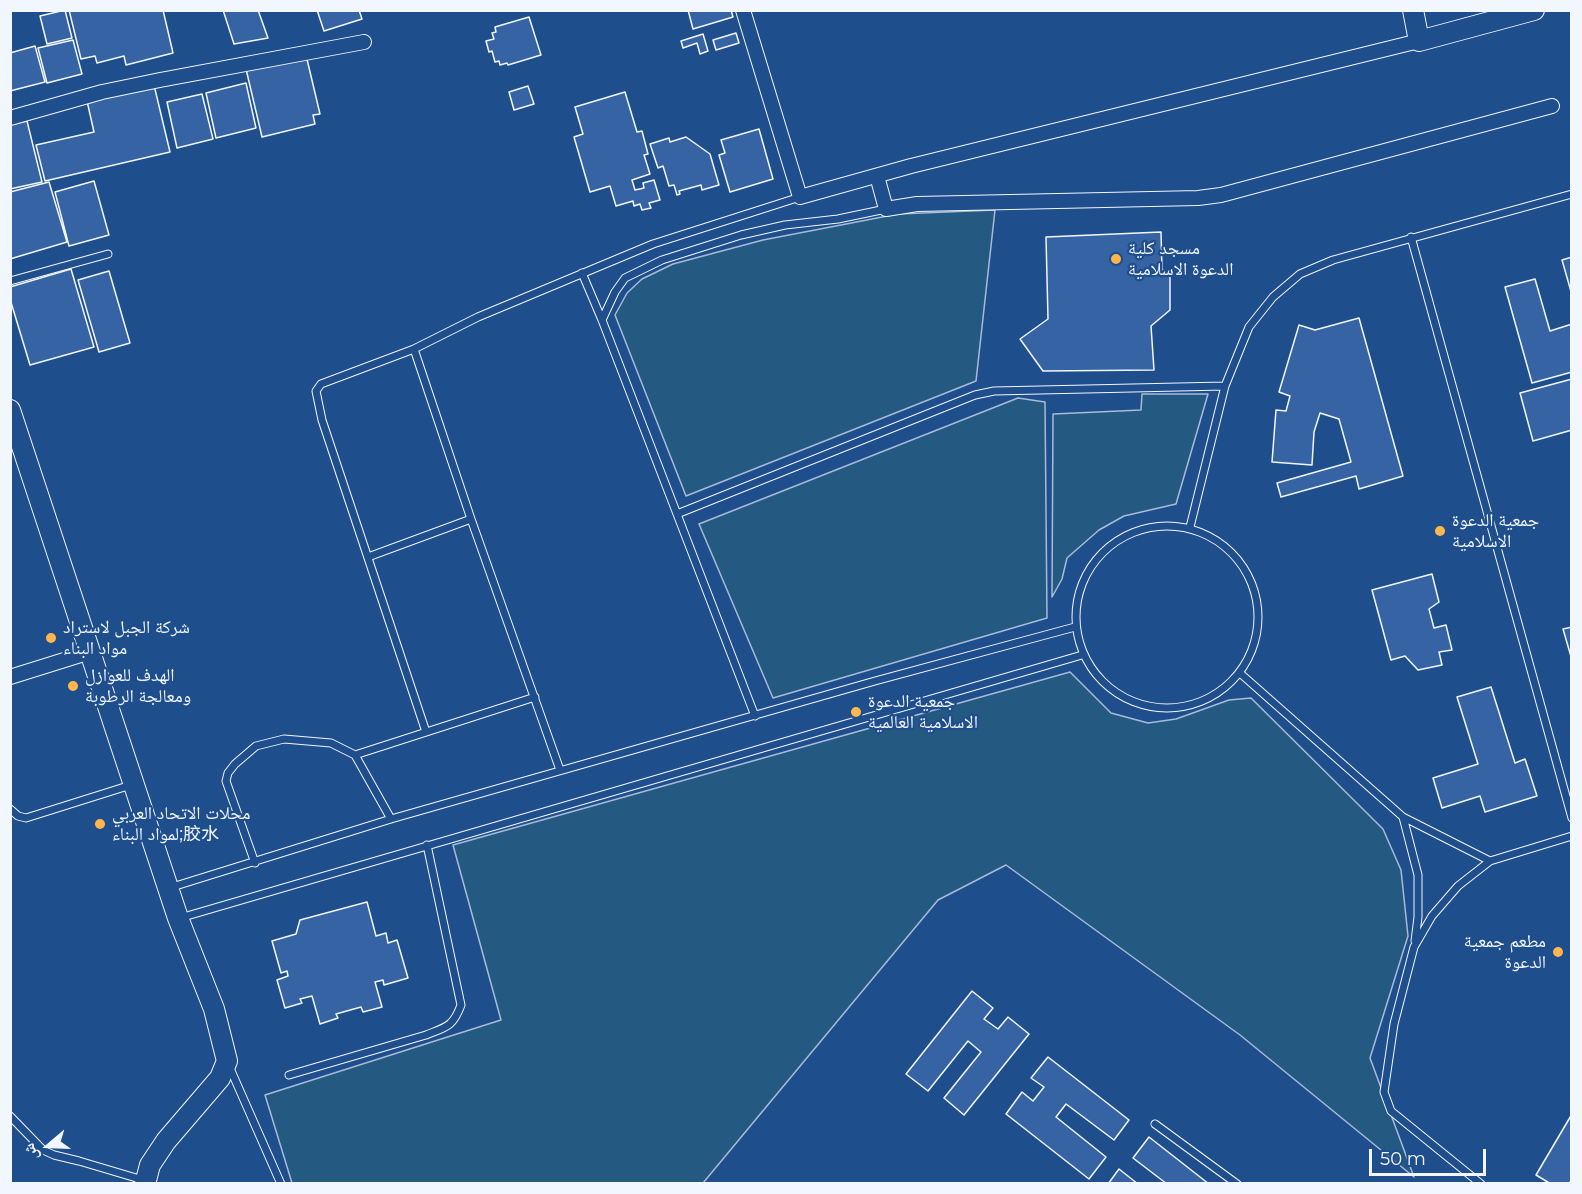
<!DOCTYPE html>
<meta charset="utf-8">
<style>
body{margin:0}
#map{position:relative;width:1582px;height:1194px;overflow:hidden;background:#1f4e8c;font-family:Montserrat,"Noto Naskh Arabic",sans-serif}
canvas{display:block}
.frame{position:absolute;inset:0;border:12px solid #f2f6ff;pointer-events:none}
.north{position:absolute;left:18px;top:1116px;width:60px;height:60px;-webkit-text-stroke:4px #1f4e8c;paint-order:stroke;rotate:251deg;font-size:16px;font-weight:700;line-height:24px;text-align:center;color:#f2f6ff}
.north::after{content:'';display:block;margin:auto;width:21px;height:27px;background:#f2f6ff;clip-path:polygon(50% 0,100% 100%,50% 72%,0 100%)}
.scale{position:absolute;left:1369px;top:1149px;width:117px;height:27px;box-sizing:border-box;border:3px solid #f2f6ff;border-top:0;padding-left:8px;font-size:18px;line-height:21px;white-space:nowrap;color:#f2f6ff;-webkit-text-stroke:4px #1f4e8c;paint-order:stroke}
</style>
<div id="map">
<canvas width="1582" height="1194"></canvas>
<div class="frame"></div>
<div class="north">ش</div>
<div class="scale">50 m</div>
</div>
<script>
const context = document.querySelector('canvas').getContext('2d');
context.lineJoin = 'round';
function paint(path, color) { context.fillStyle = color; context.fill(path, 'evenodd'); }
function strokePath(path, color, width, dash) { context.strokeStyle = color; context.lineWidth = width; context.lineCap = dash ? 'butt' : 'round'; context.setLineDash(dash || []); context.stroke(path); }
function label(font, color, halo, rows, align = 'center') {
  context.font = font + ' Montserrat,"Noto Naskh Arabic","Noto Sans SC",sans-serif'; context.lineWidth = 4.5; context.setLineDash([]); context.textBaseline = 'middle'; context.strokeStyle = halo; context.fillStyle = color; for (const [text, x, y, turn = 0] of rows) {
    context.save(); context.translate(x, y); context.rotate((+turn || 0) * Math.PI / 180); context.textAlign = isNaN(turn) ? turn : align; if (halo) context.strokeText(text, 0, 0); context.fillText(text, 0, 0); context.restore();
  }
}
const green = new Path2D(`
 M995,210L976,381L686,496L615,315L627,293L642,279L673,264L763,240L898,214Z
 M1142,394H1208L1176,504L1124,516L1099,530L1067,558L1062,579L1052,597L1053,414L1141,410Z
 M1018,398L1045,402L1047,618L773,698L699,524Z
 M1070,672L1111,713L1148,723L1176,719L1229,700L1251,698L1383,829L1401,870L1408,936L1370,1058L1414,1177L1240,1035L1006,865L938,900L703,1183H292L265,1095L501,1020L453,845Z`);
paint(green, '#245a82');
strokePath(green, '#a8bbd7', 1.5);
const building = new Path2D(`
 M65,10L72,38L47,44L40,16Z
 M69,10H163L173,53L126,65L124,56L97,63L95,56L81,59Z
 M223,10H258L268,38L234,44Z
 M317,10H359L362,19L324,31Z
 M688,10H731L733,17L693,29Z
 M529,17L541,55L508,65L507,63L500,65L499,61L495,62L492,51L489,52L486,41L494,39L492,33L496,32L495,27Z
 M736,33L739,43L716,50L713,40Z
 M703,34L708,51L700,54L697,43L683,48L681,41Z
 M73,40L82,74L47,83L38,48Z
 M35,46L45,82L10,91V53Z
 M306,55L320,114L313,115L315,124L262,137L246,69Z
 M246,83L256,128L216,138L206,93Z
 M154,85L170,152L45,181L36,145L94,132L87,101Z
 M528,86L534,104L514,110L509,92Z
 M625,92L637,132L642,131L648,154L644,155L650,174L632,180L635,190L644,188L643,183L654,180L660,200L649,203L651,208L642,210L640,204L634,206L633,201L616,206L610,186L590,192L574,137L583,134L575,107Z
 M202,94L213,139L177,148L167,102Z
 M27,121L42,182L10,189V125Z
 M759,129L773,179L730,192L719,155L725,153L721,140Z
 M686,137L710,154L719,185L702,190L701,185L679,191L680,194L677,195L674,185L669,186L663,166L658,168L650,144L669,138L670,142Z
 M94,181L109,235L69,246L55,192Z
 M49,182L67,242L10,259V192Z
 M1161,232L1162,270L1170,272V310L1151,326L1154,370L1043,371L1020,339L1048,319L1046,237Z
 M1572,257V295L1562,260Z
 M71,269L94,347L30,365L10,299V287Z
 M109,271L130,343L99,352L78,280Z
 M1535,279L1550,331L1572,324V372L1532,383L1505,287Z
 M1359,318L1403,476L1359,489L1356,476L1281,497L1277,483L1351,462L1339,419L1320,413L1314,432L1312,465L1272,462L1276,410L1286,411L1290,396L1279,392L1299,325L1315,330Z
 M1572,379V430L1533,441L1520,393Z
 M1432,574L1439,602L1429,609L1434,628L1446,625L1452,650L1439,652L1442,665L1418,670L1405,656L1391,660L1372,590Z
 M1572,627V660L1563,629Z
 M1491,687L1515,763L1525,759L1537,796L1485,812L1480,796L1442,808L1433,778L1478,764L1457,697Z
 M367,902L376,936L386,933L388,943L397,940L408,978L384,985L383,980L375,982L382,1007L363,1012L361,1007L336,1014L338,1018L320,1024L312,996L300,999L302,1003L285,1008L277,980L288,976L287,971L281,973L272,941L296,934L300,920Z
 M972,991L993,1008L984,1019L998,1029L1008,1017L1029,1034L964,1115L944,1098L981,1052L968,1041L928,1091L906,1074Z
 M1048,1057L1129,1120L1114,1140L1066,1104L1056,1117L1106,1157L1089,1179L1006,1114L1022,1092L1033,1101L1044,1087L1031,1078Z
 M1572,1114V1179L1569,1184H1551L1536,1175Z
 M1149,1137L1209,1184H1167L1133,1158Z
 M1119,1169L1138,1184H1108Z`);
paint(building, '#3563a3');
strokePath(building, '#f2f6ff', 1.5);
const lane = new Path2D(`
 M1411,237L1572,818
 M582,273L602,320L755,716
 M10,281L108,254
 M602,320L615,292L625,278L662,260L741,235L785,225L838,219L886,209
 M414,349L321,384L316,391L322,420L426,732
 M1225,386L1249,327L1273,297L1300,274L1333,260L1572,194
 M677,514L975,395L994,391L1225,386L1190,527
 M1076 617a91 91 0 1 1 182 0a91 91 0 1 1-182 0Z
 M368,557L471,519
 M1241,674L1403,817L1490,861
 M355,755L535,697
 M560,770L471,519L414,349L478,317L653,244L800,197
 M10,809L18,816L26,818L131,785
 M1403,817L1418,875V917L1415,941
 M255,863L226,781L228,773L235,764L256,746L284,739L331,743L355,755L391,819
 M169,888L391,819L875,681L1075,627
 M180,918L1082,655
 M229,1066L281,1184
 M289,1075L426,1035C446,1027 453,1027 461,1005L427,845
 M10,1116L43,1150L54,1155L79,1161L143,1180
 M1155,1124L1237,1184
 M1481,1184L1391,1111L1384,1092L1394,1024L1414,947L1432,916L1458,886L1490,861L1572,836`);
const street = new Path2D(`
 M743,10L800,197L911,166L1419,41
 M10,118L102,92L160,80L364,42
 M877,176L886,209L917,204L1198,198L1221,195L1552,106
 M10,677L90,652`);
const secondary = new Path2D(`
 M1413,10L1419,41L1534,10
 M10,410L178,918L214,1009L227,1061L220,1078L166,1141L150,1165L145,1184`);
strokePath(lane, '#f2f6ff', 9);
strokePath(street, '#f2f6ff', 16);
strokePath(secondary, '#f2f6ff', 22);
strokePath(lane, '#1f4e8c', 7);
strokePath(street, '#1f4e8c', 14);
strokePath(secondary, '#1f4e8c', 20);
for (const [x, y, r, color] of [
 [1116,259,6,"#ffb74d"],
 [1440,531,6,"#ffb74d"],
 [51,638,6,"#ffb74d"],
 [73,686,6,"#ffb74d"],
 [856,712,6,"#ffb74d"],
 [100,824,6,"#ffb74d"],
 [1558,952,6,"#ffb74d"]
]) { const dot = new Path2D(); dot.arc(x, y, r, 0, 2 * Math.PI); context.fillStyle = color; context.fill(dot); strokePath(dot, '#1f4e8c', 2); }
label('18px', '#f2f6ff', '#1f4e8c', [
 ["مسجد كلية",1128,249],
 ["الدعوة الاسلامية",1128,270],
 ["جمعية الدعوة",1452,521],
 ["الاسلامية",1452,542],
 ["شركة الجبل لاستراد",63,628],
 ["مواد البناء",63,649],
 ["الهدف للعوازل",85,676],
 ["ومعالجة الرطوبة",85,697],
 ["جمعية الدعوة",868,702],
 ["الاسلامية العالمية",868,723],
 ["محلات الاتحاد العربي",112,814],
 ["لمواد البناء;胶水",112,835],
 ["مطعم جمعية",1546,942,"right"],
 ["الدعوة",1546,963,"right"]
], 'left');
</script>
